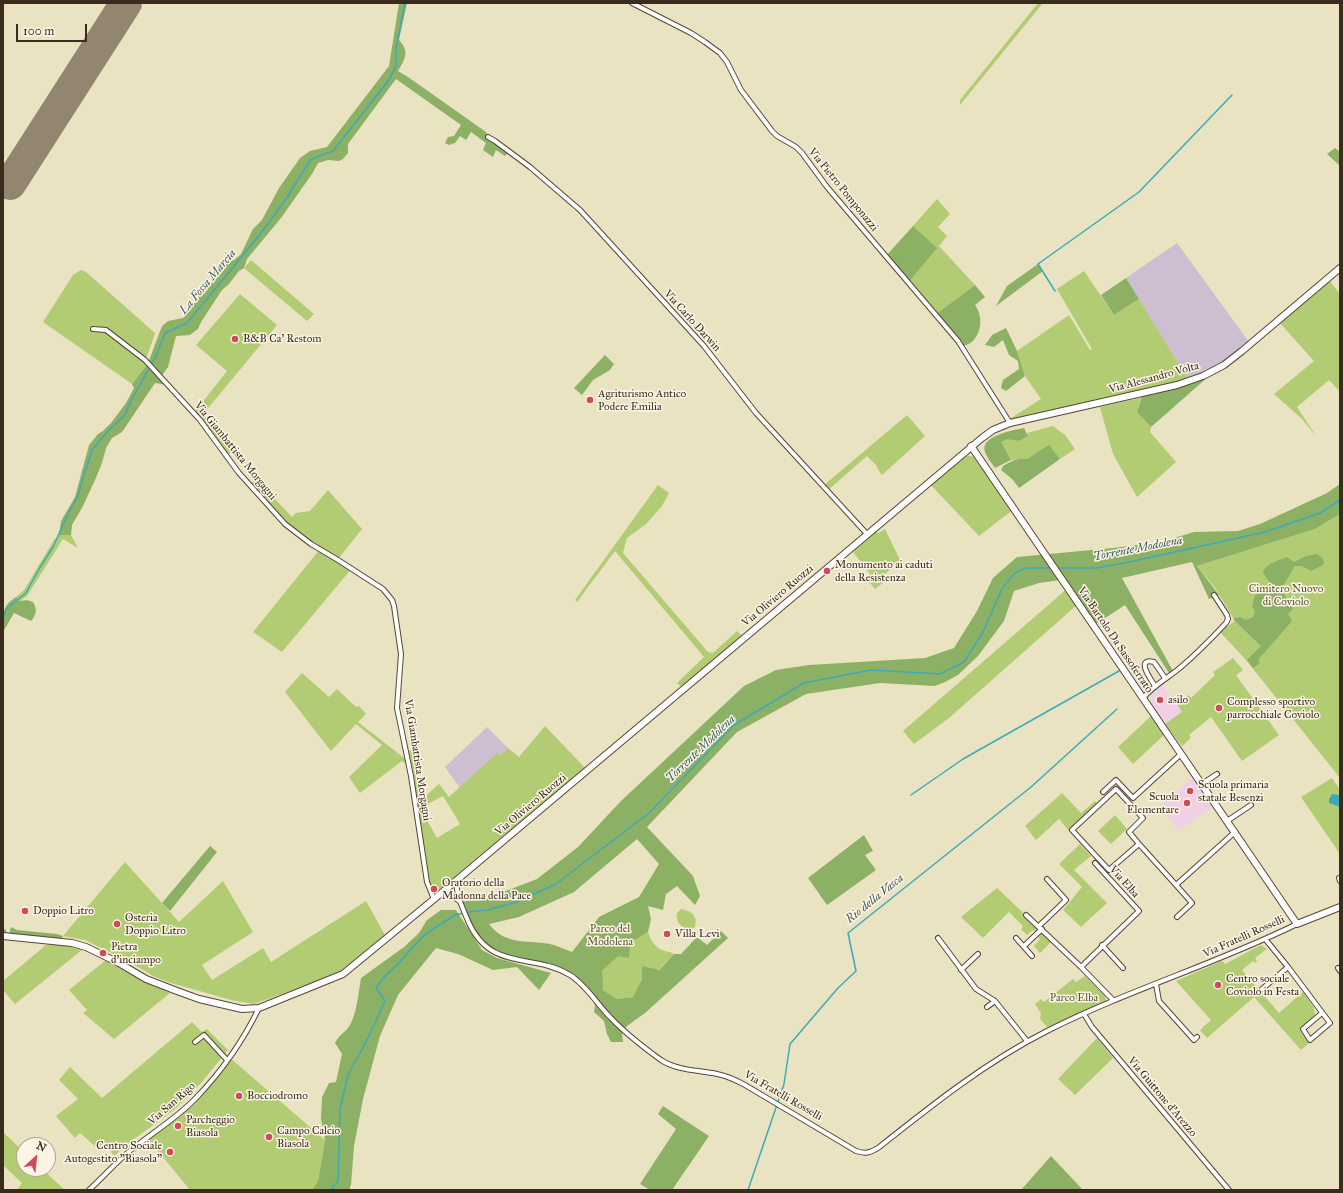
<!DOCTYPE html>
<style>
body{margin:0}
#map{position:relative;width:1343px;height:1193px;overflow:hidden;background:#eae3c2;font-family:"IM FELL Great Primer",serif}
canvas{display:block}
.frame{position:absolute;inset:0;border:4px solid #3b2a1e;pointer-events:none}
.north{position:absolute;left:16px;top:1137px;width:40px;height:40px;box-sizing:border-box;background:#fcf5e5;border:1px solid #afa495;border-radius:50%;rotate:27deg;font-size:11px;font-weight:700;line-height:16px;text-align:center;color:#3b2a1e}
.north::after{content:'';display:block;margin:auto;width:14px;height:18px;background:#d1495b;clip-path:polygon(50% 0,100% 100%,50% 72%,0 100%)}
.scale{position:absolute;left:16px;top:24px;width:71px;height:18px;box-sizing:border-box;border:2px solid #3b2a1e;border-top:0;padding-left:5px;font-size:12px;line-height:14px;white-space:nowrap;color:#3b2a1e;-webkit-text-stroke:3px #fcf5e5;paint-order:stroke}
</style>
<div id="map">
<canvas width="1343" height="1193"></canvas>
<div class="frame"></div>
<div class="north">N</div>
<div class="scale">100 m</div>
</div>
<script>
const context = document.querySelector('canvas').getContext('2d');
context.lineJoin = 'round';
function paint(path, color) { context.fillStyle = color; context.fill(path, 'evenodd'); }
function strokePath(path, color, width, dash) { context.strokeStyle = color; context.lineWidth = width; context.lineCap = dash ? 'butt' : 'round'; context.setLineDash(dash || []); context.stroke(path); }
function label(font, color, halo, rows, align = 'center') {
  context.font = font + ' "IM FELL Great Primer",serif'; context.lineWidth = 3; context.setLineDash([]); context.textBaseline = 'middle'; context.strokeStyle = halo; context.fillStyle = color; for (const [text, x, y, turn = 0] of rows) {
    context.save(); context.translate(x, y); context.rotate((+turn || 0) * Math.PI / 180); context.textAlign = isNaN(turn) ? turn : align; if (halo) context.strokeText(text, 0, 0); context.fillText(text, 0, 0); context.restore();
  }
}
paint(new Path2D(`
 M1162,683L1182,712L1165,724L1152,705L1151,699L1152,694L1155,690Z
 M1193,777L1213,807L1178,831L1160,806Z`), '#f0d0e4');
paint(new Path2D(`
 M1177,243L1249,342L1218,366L1195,376L1189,381L1126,278Z
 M487,727L508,748L500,755L497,753L460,788L445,767Z`), '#cebed1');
paint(new Path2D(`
 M1038,3H1043L960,105V100Z
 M937,199L950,214L938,227L947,236L939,246L975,285L935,315L908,283L936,248L913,226Z
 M251,260L314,314L307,321L244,268Z
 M81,270L86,272L155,333L149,351L145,360L148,363L132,384L43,322L73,275Z
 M1084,271L1114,315L1139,299L1189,381L1121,398L1119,394L1053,410L1010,423L1008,420L1041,399L1025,376L1017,351L1069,315L1090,350L1092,349L1057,289Z
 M1328,279L1340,294V392L1329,380L1297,407L1316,436L1302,419L1274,394L1314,361L1278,321Z
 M240,294L277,325L204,413L231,452L226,456L194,413L227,371L196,345Z
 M1141,398L1137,412L1151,427L1150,432L1176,462L1137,497L1113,454L1100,407Z
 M907,415L925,436L882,475L877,468V466L867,456L827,491L823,486Z
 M1053,426L1065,435L1075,449L1060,459L1049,446L1027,459H1018L1012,461L1000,442L1007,438L1019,441L1028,436L1027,433Z
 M964,456H971L981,460L1014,509L979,536L928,482Z
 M256,479L292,517L296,513L310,511L328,490L362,529L338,559L352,568L282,652L253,632L320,549L296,533L249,485Z
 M658,485L669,493L662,506L646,524L627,538L623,553L708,652L713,653L737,631L742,636L682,687L677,683L704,657L615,551L577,602L575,600Z
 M1340,514V778L1246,660L1220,632L1235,621L1215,588L1197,566L1315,529Z
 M885,529L900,560L881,578L884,582L875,589L866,578L870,574L853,552L876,532L879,533Z
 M59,535H71L78,548L63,539L27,596L20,601L16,597L24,590L54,540Z
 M1068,588L1078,604L949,718L914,744L903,731Z
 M1233,658L1243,670L1236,675L1279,735L1242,761L1211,717L1189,735L1191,738L1182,746L1165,724L1182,712L1177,704L1188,695L1191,698L1215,675L1213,672Z
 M302,673L329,697L337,689L356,707L359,706L366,714L358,722L408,761L407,752L413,749L421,800L439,784L449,797L497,753L500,755L508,748L519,757L545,726L587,770L552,800L549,798L544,803L546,805L513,833L510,830L434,894L429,884L418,805L410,767L402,761L360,793L349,777L382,745L356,724L331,751L285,692ZM443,796L460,824L437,838L420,808Z
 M1151,716L1164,735L1133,764L1118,747Z
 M1332,778L1340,790V854L1301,797Z
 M1062,793L1081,813L1095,801L1098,805L1072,830L1069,831L1059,819L1036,840L1025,826Z
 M1115,815L1127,829L1111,844L1098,831Z
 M1080,844L1091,856L1074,870L1107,903L1081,927L1063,910L1082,887L1059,864Z
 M125,862L179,922L223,881L253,932L202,965L212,980L263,948L271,962L366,901L385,935L337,974L254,1004L235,1001L171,983L155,977L126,960L85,940L63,936Z
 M997,888L1036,925L1037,929L1036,932L1033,930L1027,935L1021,929L1023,926L1009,912L983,938L961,917Z
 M681,909C692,911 698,916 695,927L688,930C681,926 675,922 677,913Z
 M648,932C650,940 656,949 665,951C668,952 671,952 674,954L658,970L642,979L633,997L617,999L603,990L601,972L630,943Z
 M1041,934L1044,935L1051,942L1040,953L1034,946L1040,939L1038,937Z
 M46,945H64L82,950L15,1004L3,990V981Z
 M1261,945L1267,949L1255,958L1257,961L1255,963L1253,961L1242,970L1279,1013L1303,992L1314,1008L1315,1015L1301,1028L1302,1033L1310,1042L1301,1050L1254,997L1207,1038L1200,1030L1211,1020L1176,981L1222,961L1225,964Z
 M106,960L135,977L170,993L114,1039L83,1013L87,1010L69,990Z
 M1085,976L1105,996L1106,1000L1048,1027H1047L1040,1019L1041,1013L1035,1004L1041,999L1044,1002L1073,979L1076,982Z
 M192,1022L202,1032L207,1029L228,1050L201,1083L174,1110L130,1142L114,1156L105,1143L97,1148L80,1133L75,1138L56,1116L78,1099L59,1080L70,1067L102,1098Z
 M1097,1038L1113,1058L1075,1095L1058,1079Z
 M229,1057L325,1140L318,1181L312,1190H190L149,1140L196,1103L194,1100Z
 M3,1132L24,1152V1169H42L65,1190H18V1189L22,1183L3,1165Z`), '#b1cc72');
paint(new Path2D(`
 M399,3H407L399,40C410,52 405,59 398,71L408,77L486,132L488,137L509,151L505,156L496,150L493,157L483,150L486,143L471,132L466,140L460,136L455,143L449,145L445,143L448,137L454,136L461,125L396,79L348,144V153L343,159L339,161L328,160L318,163L312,174L281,218L247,259L244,268L239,271L229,284L222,290L201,322L198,329L190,335L176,336L168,367L161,377L168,385L155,383L122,432L112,438L106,448L102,463L95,480L82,508L72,525L71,535H59L61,521L75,497L89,445L98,434L103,431L111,423L126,403L134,388L132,384L148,363L162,326L168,321L183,318L193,305L202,289L210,284L226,263L234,260L241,254L253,229L262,220L279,188L300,158L310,151L327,147L389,66Z
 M1335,148L1340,152V166L1327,154Z
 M913,226L937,248L908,283L886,256Z
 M1038,264L1043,271L996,306L1007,286Z
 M1126,278L1139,299L1114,315L1101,295Z
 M975,285L985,297L975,305C983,316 982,331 973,341C970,344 965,345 961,347L935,315Z
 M1006,328L1017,351L1025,376L1006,391L1001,388L1003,380L1019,369L1018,361L1009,355L1003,340L994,347L985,345L992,335Z
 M605,355L614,364L610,370L593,380L582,395L574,388Z
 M1217,369L1151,427L1137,412L1143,393L1189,381Z
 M1024,428L1028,436L1019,441L1007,439L1001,442L1011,460L995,468C992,463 987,458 985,452C979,436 1014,430 1024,428Z
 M1049,445L1060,459L1019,488L1012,479L1001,470L1003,466L1008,463L1018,459H1027Z
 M1340,484V514L1315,529L1197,566L1219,595L1209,599L1192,562L1122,578L1174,673L1171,676L1125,605L1093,626L1060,580L1039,583L1014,591L1004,621L978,656L958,675L945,682L935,686L880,683L806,694L737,732L647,827L693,876L700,896L695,905L677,886L666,894L663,910L648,906L651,919L648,932L630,943L629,958L618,956L602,971L603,990L617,999L633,997L642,979V966L659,970L674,954H681L697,937L707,945L721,931L728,938L645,1013L627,1026L622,1034L623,1042H611L607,1034L604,1021L594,1012L595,1005L591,996L579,982L565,972L506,957L483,945L459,902L485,899L537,879L578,847L621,801L744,686L776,670L809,665L925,658L954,648L977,611L993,578L1017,557L1113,548L1161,542L1194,532L1238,531L1260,524L1327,493ZM637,839L659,864L639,897L599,917L572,952C566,950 560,947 554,945C531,939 506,947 489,924L519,917L574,892Z
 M1317,554L1322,558L1324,562L1323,565L1311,571L1302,566H1295L1281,589L1293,609L1288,614L1292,621L1258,660L1260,663L1253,668L1247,660L1261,646L1233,619L1240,617L1246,620L1253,617L1255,611L1252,606L1255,595L1270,583L1263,573C1266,563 1278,561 1287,557L1294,562L1306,556Z
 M16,597L20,601L27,600L33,602C37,609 37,614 31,621L14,613L3,632C3,616 1,606 16,597Z
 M864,835L873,851L865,855L876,870L827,905L808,878Z
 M210,846L217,852L170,911L162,903Z
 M441,910H456L482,950L497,958L551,973L539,990L517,967L493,970L458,954L436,948L398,995L380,1036L363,1099L354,1146L351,1185L349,1190H312L318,1181L325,1140L321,1119L322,1097L329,1083L336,1082L342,1054L335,1043C339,1035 343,1034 348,1028C356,1019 359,990 361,978L404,947L419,933L427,920Z
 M11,927L17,930L57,934L63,936L60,942L3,937V929H5L9,936Z
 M663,1106L709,1136L672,1190H650L640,1184L676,1129L658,1114Z
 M1051,1156L1083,1190H1021Z`), '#8cb064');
paint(new Path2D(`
 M1332,794L1340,795V807L1329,803V799Z`), '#3caaba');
strokePath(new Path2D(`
 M1055,291L1038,264L1139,192L1232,95
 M1057,568H1096L1125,563L1265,532L1320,513L1340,500
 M3,620L6,609L26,593L39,569L53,547L67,516L77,498L92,450L107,432L124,416L133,397L155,358L165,333L187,323L258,237L286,199L311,159L333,151L389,80L396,66V48L405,3
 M911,795L963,759L1119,671
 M331,1190L338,1181L340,1109L348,1075L366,1042L385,1001L376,988L385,976L397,965L424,935L455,915L474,911L488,910L517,902L556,884L649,813L734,725L804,683L871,670L940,674L964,662L983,632L1003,587L1015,573L1025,568H1052
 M748,1190L784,1084L790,1044L838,988L856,971L848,933L1031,787L1117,709`), '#3caaba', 1.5);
strokePath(new Path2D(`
 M3,179L10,184L126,3`), '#928670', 32);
const street = new Path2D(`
 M632,3L691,33L705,42L720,53L727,62L741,90L772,131L777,136L796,147L802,153L827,187L958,341L1010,423
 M488,137L495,141L530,167L580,210L704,346L756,413L867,534
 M93,329L106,330L145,360L200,420L239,473L285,524L311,544L338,560L383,589L392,600L394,606L401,654L397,708L411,776L427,882L434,899
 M1155,686C1152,681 1134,657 1154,662L1165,678
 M1143,698C1154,685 1168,678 1181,667C1195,655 1213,637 1226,623L1228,619L1227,615L1214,595
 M1202,784L1217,774
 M1103,792L1116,780L1133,798L1181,754
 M1227,821L1251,805
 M1139,844L1129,832L1143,818L1116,789L1072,830L1109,870L1139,844L1176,885L1235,832
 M1340,878H1339L1340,881
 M456,881C457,897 462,906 468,921C491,973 532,952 570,975C586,985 597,1004 610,1017C625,1033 643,1047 661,1060C678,1071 698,1070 717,1074C727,1076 736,1080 745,1085L856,1151C865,1154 870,1153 878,1148C932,1105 986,1062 1047,1031C1128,990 1216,964 1297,924
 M1176,885L1192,903L1177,917
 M445,890L459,901
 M1026,915L1081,967L1113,1000
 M1039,926L1066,900L1047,879
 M938,938L976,989L995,1001L1027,1041
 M1016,938L1032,956
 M1266,940L1288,967L1330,1023L1310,1040L1303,1029L1322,1013
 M1102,945L1123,968
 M1024,946L1042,929
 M1081,967L1139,911L1095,863
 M1338,968L1340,971
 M961,970L978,954
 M1156,984L1159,1001L1194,1040L1197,1037
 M1262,989L1288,967
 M987,1007L995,1001
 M1084,1014L1092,1027L1229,1190
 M195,1042L204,1035L227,1060
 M89,1190C103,1177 116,1162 131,1150C152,1133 177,1118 196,1098C221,1072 243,1041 259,1008`);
const secondary = new Path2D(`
 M971,446L1297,924L1340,907
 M3,936L72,943L86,947L119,963L146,979L177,991L199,999L242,1009L259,1008L343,974L439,895L982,438L993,430L1010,423L1177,385L1203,376L1224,365L1242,351L1340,268`);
strokePath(street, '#554637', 6);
strokePath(secondary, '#554637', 8);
strokePath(street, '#fff', 4);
strokePath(secondary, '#fff', 6);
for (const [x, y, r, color] of [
 [235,339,4,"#d1495b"],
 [590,400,4,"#d1495b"],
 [827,571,4,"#d1495b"],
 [1160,700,4,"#d1495b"],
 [1219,708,4,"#d1495b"],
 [1190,791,4,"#d1495b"],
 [1187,803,4,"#d1495b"],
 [434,889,4,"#d1495b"],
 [25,911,4,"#d1495b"],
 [117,924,4,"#d1495b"],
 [667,934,4,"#d1495b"],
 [103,953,4,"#d1495b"],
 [1218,985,4,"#d1495b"],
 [239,1096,4,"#d1495b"],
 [178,1126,4,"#d1495b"],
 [269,1137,4,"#d1495b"],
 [170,1152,4,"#d1495b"]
]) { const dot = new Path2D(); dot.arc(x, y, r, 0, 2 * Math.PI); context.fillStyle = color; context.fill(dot); strokePath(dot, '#fcf5e5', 1.5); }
label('11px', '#3b2a1e', '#fcf5e5', [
 ["Via Pietro Pomponazzi",843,190,51],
 ["Via Carlo Darwin",692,321,48],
 ["Via Alessandro Volta",1154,378,-15],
 ["Via Giambattista Morgagni",235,451,51],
 ["Via Oliviero Ruozzi",778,596,-40],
 ["Via Bartolo Da Sassoferrato",1115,640,56],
 ["Via Giambattista Morgagni",417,760,81],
 ["Via Oliviero Ruozzi",531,805,-40],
 ["Via Elba",1124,882,48],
 ["Via Fratelli Rosselli",1244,937,-24],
 ["Via Fratelli Rosselli",783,1096,30],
 ["Via Guittone d'Arezzo",1162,1097,50],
 ["Via San Rigo",172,1104,-41]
]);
label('11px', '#3b2a1e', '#fcf5e5', [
 ["B&B Ca' Restom",243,339],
 ["Agriturismo Antico",598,394],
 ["Podere Emilia",598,407],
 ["Monumento ai caduti",835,565],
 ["della Resistenza",835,578],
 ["asilo",1168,700],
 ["Complesso sportivo",1227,702],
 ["parrocchiale Coviolo",1227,715],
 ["Scuola primaria",1198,785],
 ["statale Besenzi",1198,798],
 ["Scuola",1179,797,"right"],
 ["Elementare",1179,810,"right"],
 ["Oratorio della",442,883],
 ["Madonna della Pace",442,896],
 ["Doppio Litro",33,911],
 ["Osteria",125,918],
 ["Doppio Litro",125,931],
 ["Villa Levi",675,934],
 ["Pietra",111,947],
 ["d'inciampo",111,960],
 ["Centro sociale",1226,979],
 ["Coviolo in Festa",1226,992],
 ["Bocciodromo",247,1096],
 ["Parcheggio",186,1120],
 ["Biasola",186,1133],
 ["Campo Calcio",277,1131],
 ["Biasola",277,1144],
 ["Centro Sociale",162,1146,"right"],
 ["Autogestito \"Biasola\"",162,1159,"right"]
], 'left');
label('11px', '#585233', '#fcf5e5', [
 ["Cimitero Nuovo",1286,589],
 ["di Coviolo",1286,602],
 ["Parco del",610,929],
 ["Modolena",610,942],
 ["Parco Elba",1074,998]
]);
label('italic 12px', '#3b5d5c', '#fcf5e5', [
 ["La Fossa Marcia",208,282,-50],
 ["Torrente Modolena",1138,549,-11],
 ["Torrente Modolena",701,749,-44],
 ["Rio della Vasca",875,899,-39]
]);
</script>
